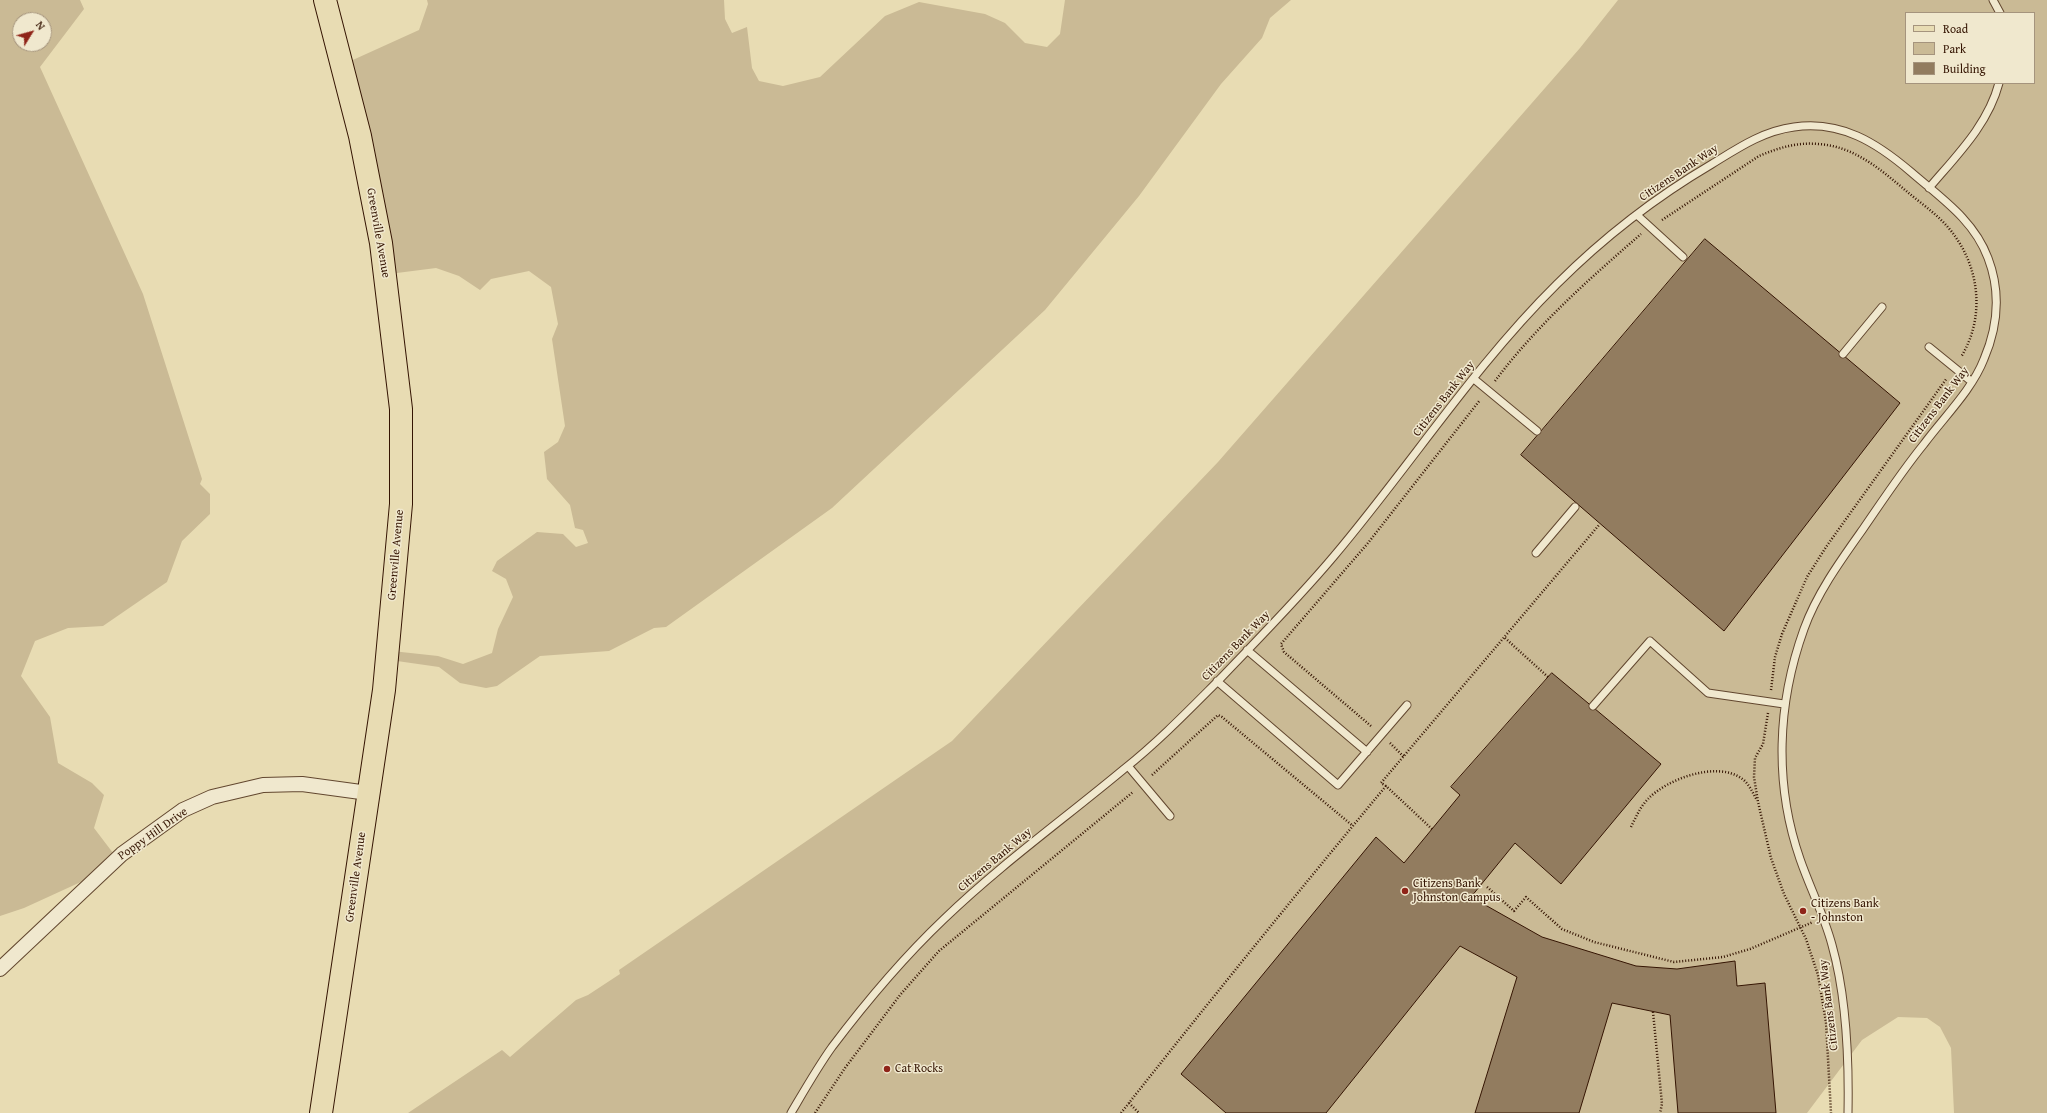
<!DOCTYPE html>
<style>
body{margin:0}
#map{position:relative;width:2047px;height:1113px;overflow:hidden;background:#e8dcb3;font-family:"Gentium Book Plus",serif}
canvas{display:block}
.legend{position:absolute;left:1905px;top:12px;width:130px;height:72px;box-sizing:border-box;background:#f0e8ce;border:1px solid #a5947d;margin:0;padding:5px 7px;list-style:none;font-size:12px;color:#351503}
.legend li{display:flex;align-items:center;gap:8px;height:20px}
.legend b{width:20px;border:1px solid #a5947d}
.north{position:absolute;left:12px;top:12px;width:40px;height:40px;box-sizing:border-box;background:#f0e8ce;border:1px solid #a5947d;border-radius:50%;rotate:53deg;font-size:11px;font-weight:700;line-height:16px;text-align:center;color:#351503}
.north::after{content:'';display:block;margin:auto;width:14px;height:18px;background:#8f2418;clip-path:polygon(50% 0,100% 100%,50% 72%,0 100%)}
</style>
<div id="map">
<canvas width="2047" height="1113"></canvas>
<ul class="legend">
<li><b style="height:5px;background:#e8dcb3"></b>Road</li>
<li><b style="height:11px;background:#caba95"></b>Park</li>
<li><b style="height:11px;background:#927c5f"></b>Building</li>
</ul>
<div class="north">N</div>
</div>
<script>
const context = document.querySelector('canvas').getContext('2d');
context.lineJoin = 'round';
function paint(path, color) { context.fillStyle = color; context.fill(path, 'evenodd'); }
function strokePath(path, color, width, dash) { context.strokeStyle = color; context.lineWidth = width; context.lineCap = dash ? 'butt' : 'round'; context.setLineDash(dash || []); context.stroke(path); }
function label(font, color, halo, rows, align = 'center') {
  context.font = font + ' "Gentium Book Plus",serif'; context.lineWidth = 3; context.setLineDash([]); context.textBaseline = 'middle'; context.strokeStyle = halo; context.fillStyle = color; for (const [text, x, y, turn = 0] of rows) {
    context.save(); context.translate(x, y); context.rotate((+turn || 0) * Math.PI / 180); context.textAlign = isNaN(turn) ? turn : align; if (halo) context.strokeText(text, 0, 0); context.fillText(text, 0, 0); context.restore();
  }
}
paint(new Path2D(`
 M0,0H80L84,9L40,67L143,294L202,479L200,484L210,494V514L182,541L167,582L103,626L68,628L35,641L21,676L50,717L58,763L92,783L104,795L94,828L113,853L83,881L24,908L0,916ZM20,20H44V44H20Z
 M427,0H724L725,19L732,33L747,27L752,68L759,81L783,86L820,77L885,16L919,2L985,14L1005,23L1025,43L1047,47L1060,34L1065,0H1291L1270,18L1262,38L1221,84L1139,196L1045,310L832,508L666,627L654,628L609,651L540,656L497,686L486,688L460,683L439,667L390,660L392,651L438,656L463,664L492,653L498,629L513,597L506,579L492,571L497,561L537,532L563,534L576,547L588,543L583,530L575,528L570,505L547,479L544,452L558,442L565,426L552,339L558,324L551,287L529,271L491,279L480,290L459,276L436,268L389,274L344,64L419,30L428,4Z
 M1618,0H2047V1113H1954L1951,1048L1940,1027L1927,1018L1898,1017L1862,1040L1807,1113H408L502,1050L510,1057L576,1000L588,995L620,974L619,970L952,741L1218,462L1580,48ZM1906,13H2034V83H1906Z`), '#caba95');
const building = new Path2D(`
 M1705,239L1900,403L1724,631L1521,455Z
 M1552,673L1661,764L1561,884L1515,843L1471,897L1542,937L1636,966L1677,969L1735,961L1737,986L1765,983L1776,1113H1678L1670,1015L1612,1003L1579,1113H1475L1517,977L1460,946L1326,1113H1226L1181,1074L1376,837L1404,863L1460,795L1451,787Z`);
paint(building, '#927c5f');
strokePath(building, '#351503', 1);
const service = new Path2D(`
 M1993,0L2000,13
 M1929,188C1956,156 1988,125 1999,83
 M1637,215L1683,257
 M1929,347L1972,382
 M1843,354L1882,307
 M1474,379L1537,431
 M1536,553L1575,507
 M1247,650L1367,752
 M1217,681L1338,785L1407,705
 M1593,706L1650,641L1708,693L1784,704
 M1128,766L1170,816
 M791,1113C804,1091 817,1068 832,1047C866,1002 903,958 944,919C1000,865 1064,819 1124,769C1158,742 1188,711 1219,680C1258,639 1298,599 1334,556C1410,466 1474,366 1557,284C1603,238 1656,197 1712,164C1738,148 1763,131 1794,127C1841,120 1877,143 1911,172C1941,198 1974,220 1988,258C2001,292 1998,326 1984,359C1972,390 1944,417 1924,444C1902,471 1883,500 1863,529C1841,560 1817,593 1804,629C1777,704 1774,784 1800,859C1810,888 1824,915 1832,945C1846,995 1849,1061 1848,1113`);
const minor = new Path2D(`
 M0,969L122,854L183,810L212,797L263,785L302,784L368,793`);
const primary = new Path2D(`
 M321,1113L384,690L401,504V409L381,243L360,136L325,0`);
strokePath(service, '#62472f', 9);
strokePath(minor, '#62472f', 16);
strokePath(primary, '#351503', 24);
strokePath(new Path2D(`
 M1662,220L1759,156C1778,148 1797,142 1818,144C1853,146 1879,168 1905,190C1918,201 1934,212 1946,225C1979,261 1987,315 1961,357
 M1495,381C1537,325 1589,279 1641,234
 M1505,638L1548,677
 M1771,690L1775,657L1782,634L1807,577L1826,547L1947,378
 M1768,713L1763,744L1755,758L1754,777L1758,802L1771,858L1784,894L1806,939L1818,975L1826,1022L1831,1113
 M1371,726L1284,652L1281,644L1368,543L1480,400
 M1390,743L1404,757
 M1152,775L1218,715L1222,717L1353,826
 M1386,786L1381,783L1599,525
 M1631,827C1636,817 1640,807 1648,799C1667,779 1716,761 1741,778C1749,783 1752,792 1757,800
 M1487,887L1514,911L1526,897L1562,929L1594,942L1674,962L1723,957L1750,949L1813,922
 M1653,1012L1662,1104L1660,1113
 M1129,1103L1139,1113
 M815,1113L845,1068L900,995L939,951L1133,792
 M1121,1113C1208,1003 1296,894 1386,786L1432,829`), '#351503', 2.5, [1, 2]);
strokePath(service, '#f0e8ce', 7);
strokePath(minor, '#f0e8ce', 14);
strokePath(primary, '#e8dcb3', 22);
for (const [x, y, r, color] of [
 [1405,891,4,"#8f2418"],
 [1803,911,4,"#8f2418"],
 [887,1069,4,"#8f2418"]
]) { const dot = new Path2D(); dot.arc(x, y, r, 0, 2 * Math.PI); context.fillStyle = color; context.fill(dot); strokePath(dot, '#f0e8ce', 1.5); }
label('12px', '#351503', '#f0e8ce', [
 ["Citizens Bank Way",1679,173,-34],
 ["Greenville Avenue",378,233,80],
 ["Citizens Bank Way",1444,399,-52],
 ["Citizens Bank Way",1939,405,-53],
 ["Greenville Avenue",396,555,-85],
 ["Citizens Bank Way",1236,646,-46],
 ["Poppy Hill Drive",153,834,-35],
 ["Citizens Bank Way",995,860,-40],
 ["Greenville Avenue",356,877,-82],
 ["Citizens Bank Way",1829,1005,-97]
]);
label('12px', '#351503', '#f0e8ce', [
 ["Citizens Bank",1413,884],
 ["Johnston Campus",1413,898],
 ["Citizens Bank",1811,904],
 ["- Johnston",1811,918],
 ["Cat Rocks",895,1069]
], 'left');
</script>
